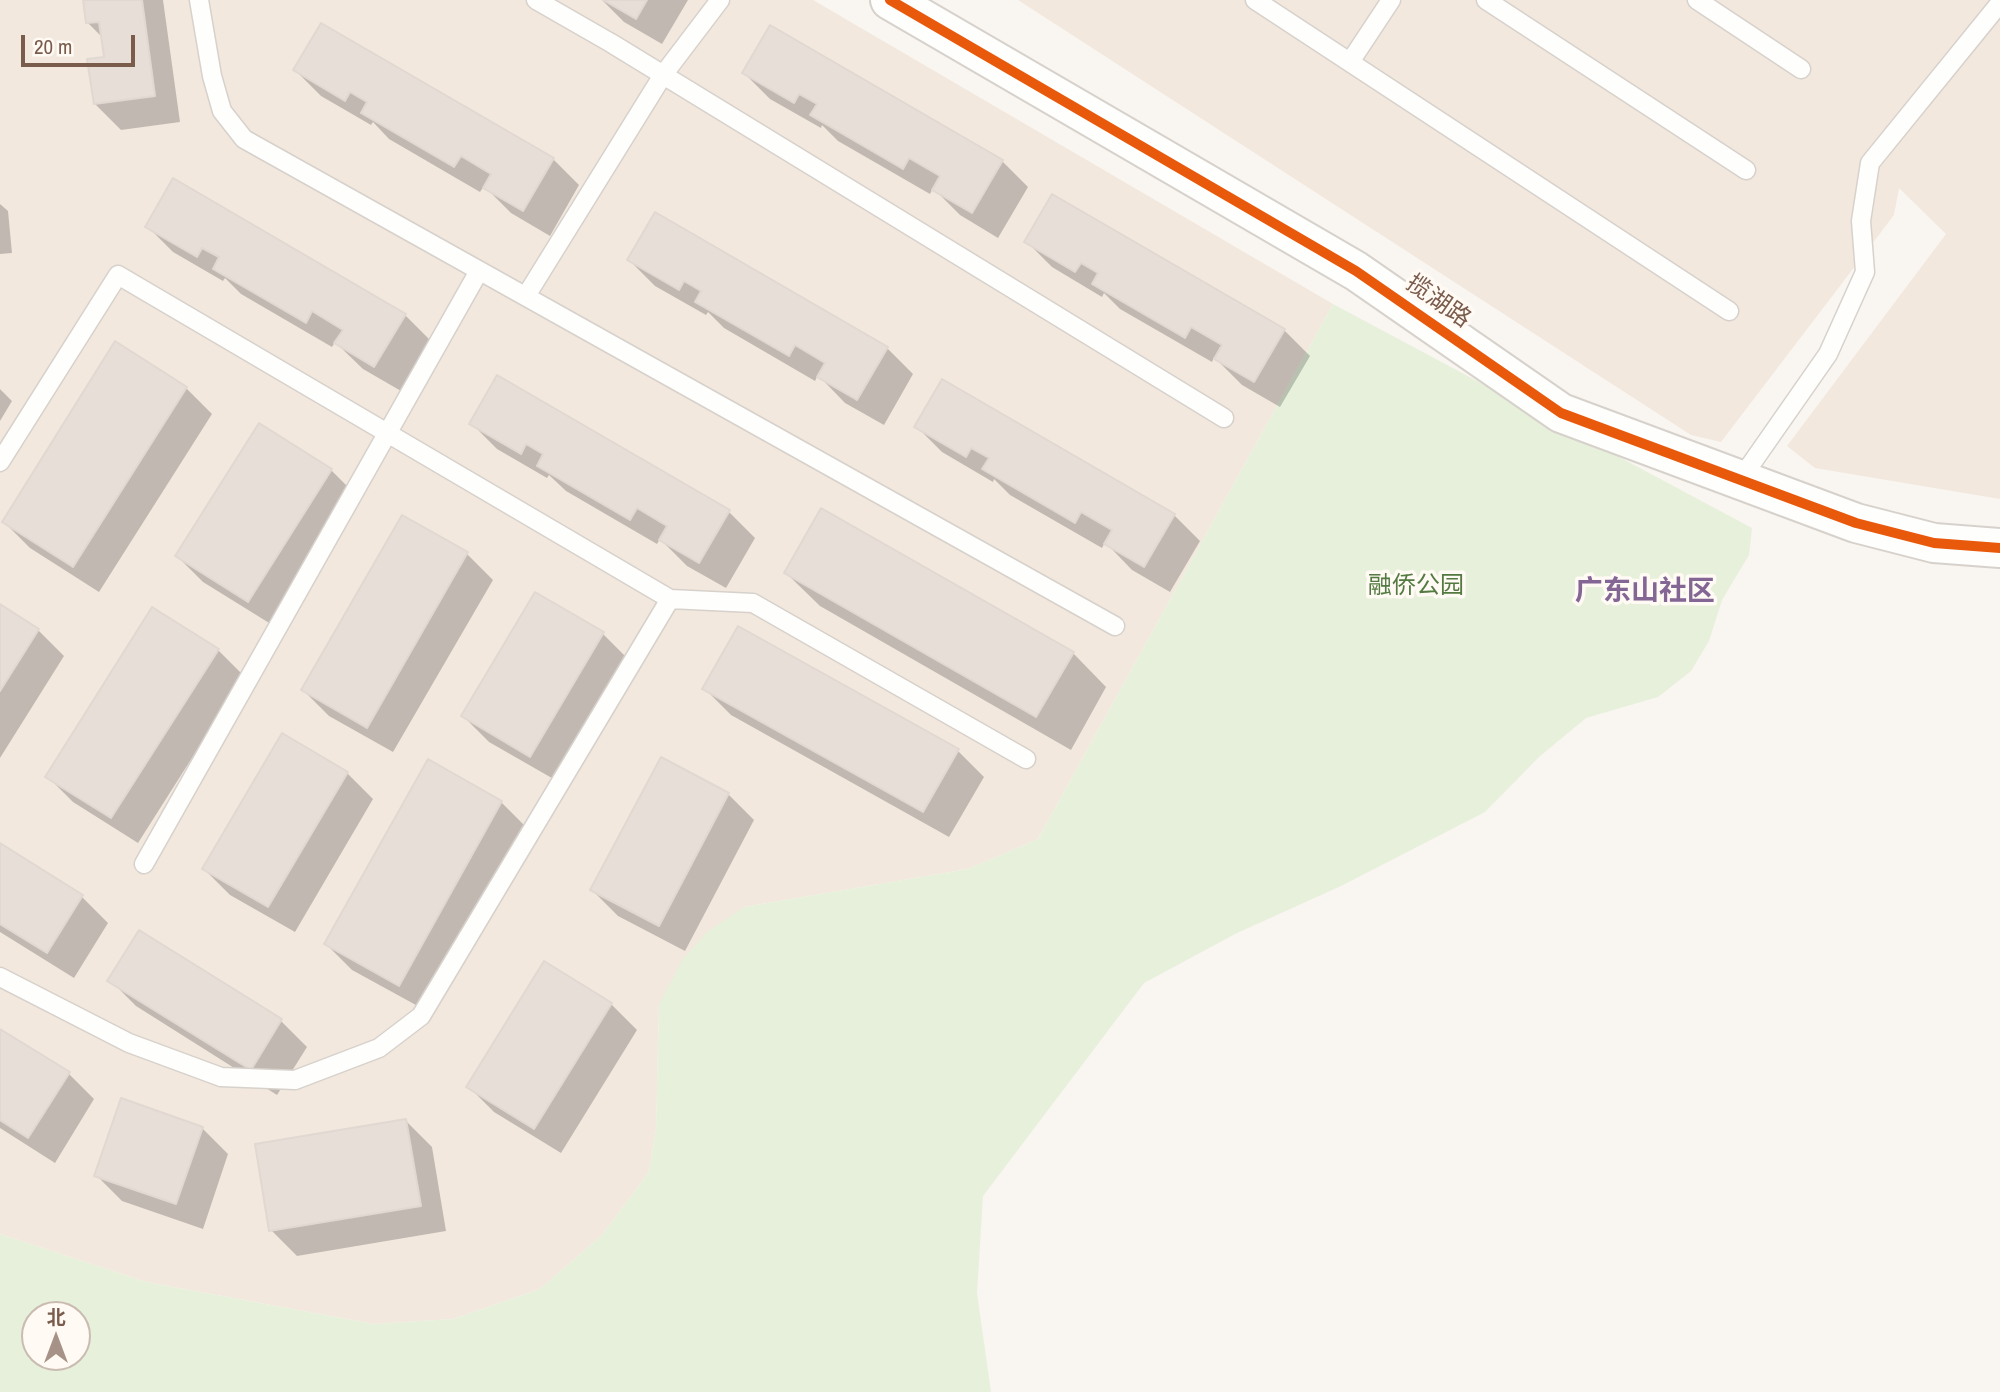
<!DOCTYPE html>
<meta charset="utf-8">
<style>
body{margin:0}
#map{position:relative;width:2000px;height:1392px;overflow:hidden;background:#f9f5f0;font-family:"Archivo Narrow","Noto Sans SC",sans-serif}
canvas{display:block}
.north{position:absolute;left:21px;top:1301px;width:70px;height:70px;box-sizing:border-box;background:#fffaf3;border:2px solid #cabbb1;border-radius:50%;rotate:0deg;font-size:19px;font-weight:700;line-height:28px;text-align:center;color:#7a5c4d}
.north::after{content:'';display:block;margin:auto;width:24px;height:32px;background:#a69286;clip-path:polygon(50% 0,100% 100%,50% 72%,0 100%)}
.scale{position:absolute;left:21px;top:35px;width:114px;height:32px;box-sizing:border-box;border:4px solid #7a5c4d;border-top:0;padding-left:9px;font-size:21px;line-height:24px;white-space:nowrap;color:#7a5c4d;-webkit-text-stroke:5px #fffaf3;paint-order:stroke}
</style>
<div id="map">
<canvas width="2000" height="1392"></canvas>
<div class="north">北</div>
<div class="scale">20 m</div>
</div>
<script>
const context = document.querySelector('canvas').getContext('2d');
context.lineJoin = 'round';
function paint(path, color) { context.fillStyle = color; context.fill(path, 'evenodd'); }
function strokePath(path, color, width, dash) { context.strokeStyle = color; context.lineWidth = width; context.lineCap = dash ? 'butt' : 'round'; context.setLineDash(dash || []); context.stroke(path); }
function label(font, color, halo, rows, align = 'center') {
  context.font = font + ' "Archivo Narrow","Noto Sans SC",sans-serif'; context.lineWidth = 7; context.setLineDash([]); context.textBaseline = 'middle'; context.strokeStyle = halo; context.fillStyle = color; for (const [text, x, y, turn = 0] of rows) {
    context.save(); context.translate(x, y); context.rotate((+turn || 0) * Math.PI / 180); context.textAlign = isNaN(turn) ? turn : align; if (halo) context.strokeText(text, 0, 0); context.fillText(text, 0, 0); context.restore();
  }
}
paint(new Path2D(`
 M0,0H813L1333,304L1038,839L968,869L744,907L659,1004L656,1129L649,1172L602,1235L540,1289L453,1319L374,1324L146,1282L0,1234Z
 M1018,0H2000V499L1815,468L1787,446L1946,234L1899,188L1894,215L1721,442L1691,435Z`), '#f2e8de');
paint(new Path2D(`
 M1333,304L1752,528L1749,555L1722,600L1709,641L1691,671L1658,697L1586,718L1539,757L1485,812L1341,886L1237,933L1144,983L983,1196L977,1293L991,1392H0V1234L146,1282L374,1324L453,1319L540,1289L602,1235L649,1172L656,1129L659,1004L683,959L708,931L744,907L968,869L1038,839ZM35,1315H77V1357H35Z`), '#e7f0db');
paint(new Path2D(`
 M84,0H163L180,122L121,130L95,104L105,58L103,38L88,23Z
 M602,0H688L662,44L624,22Z
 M295,70L553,159L579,185L550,236L511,213L484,186L480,192L389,139L373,122L371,125L321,96Z
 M744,73L1002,161L1028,187L998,238L960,215L933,188L930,194L838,141L822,125L821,128L770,99Z
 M0,204L8,211L12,253L0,254Z
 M656,215L887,348L913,374L884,425L845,403L818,375L815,381L724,328L708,312L706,315L655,286L629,260Z
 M147,226L405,315L431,341L401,391L363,369L335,342L332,347L241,294L225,278L223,281L173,252Z
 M1026,241L1284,330L1310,356L1280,407L1242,385L1214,357L1212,362L1120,309L1104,293L1102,297L1052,267Z
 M186,388L212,414L99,592L30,548L4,522Z
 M0,389L12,401L0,421Z
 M471,423L729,512L755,538L726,588L687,566L660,539L657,544L566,491L549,475L547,478L497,449Z
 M916,426L1174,515L1200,541L1170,592L1132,570L1105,542L1102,548L1010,495L994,479L993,482L942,452Z
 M331,470L357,496L274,626L203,582L177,556Z
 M467,554L493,580L393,752L329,716L303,690Z
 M786,573L1073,653L1106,687L1071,750L820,606Z
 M0,606L38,630L64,656L0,758Z
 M603,634L629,660L557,781L489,742L463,716Z
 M218,650L244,676L138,843L73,802L47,776Z
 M705,689L958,751L984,777L949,837L731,715Z
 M662,760L728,794L754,820L685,951L618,916L592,890Z
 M347,773L373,799L295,932L230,895L204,869Z
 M501,802L527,828L425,1010L352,970L326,944Z
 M0,845L82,897L108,923L74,978L0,932Z
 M140,933L281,1021L307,1047L277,1095L136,1006L110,980Z
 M611,1004L637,1030L561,1153L494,1112L468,1086Z
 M0,1031L68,1073L94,1099L55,1163L0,1128Z
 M406,1121L432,1147L446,1231L297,1256L271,1230Z
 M202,1128L228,1154L203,1229L122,1201L96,1175Z`), '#0003');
const building = new Path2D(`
 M83,0H142L155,96L94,104L87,59L104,57L99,22L86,23Z
 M603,0H647L636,19Z
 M321,23L554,158L523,211L483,188L491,174L461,156L454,167L361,113L367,102L350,92L345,101L293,70Z
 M770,25L1003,160L972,213L932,190L940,176L909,158L903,169L810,115L817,104L799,94L794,103L742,73Z
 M173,178L406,314L374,367L334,343L343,330L312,311L306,323L213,269L219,257L202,248L197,257L145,227Z
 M1052,194L1285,329L1254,382L1214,359L1222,345L1191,327L1185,338L1092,284L1098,273L1081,263L1075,272L1024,242Z
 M655,212L888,347L857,400L817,377L825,363L795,345L789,356L695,302L701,291L684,281L679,290L627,260Z
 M115,341L187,387L73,567L2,522Z
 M497,375L730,510L699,563L659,540L667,526L637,508L630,520L537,466L543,454L526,444L521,454L469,424Z
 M942,379L1175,514L1144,567L1104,544L1112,530L1081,512L1075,523L982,469L989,458L971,448L966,457L914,427Z
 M259,423L332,469L248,602L175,556Z
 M821,508L1074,652L1036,717L784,573Z
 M402,515L468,552L367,728L301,690Z
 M535,592L604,632L530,757L461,716Z
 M0,604L39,629L0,691Z
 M152,607L219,649L111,818L45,777Z
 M738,626L959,749L923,812L702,689Z
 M282,733L348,772L268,907L202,869Z
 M661,757L729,793L659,926L590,890Z
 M428,759L502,801L399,986L324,944Z
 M0,843L83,895L47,953L0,924Z
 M139,930L282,1019L251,1070L107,981Z
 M544,961L612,1003L534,1129L466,1087Z
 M0,1029L70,1072L28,1138L0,1120Z
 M121,1098L203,1127L176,1204L94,1176Z
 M406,1119L421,1206L269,1231L255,1144Z`);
paint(building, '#e6ded7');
strokePath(building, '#e2d8d2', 2);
const service = new Path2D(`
 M199,0L212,76L222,111L244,139L1115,626
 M536,0L611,43L1224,418
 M1255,0L1729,311
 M1486,0L1746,170
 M1697,0L1801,69
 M1350,62L1391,0
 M526,296L663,75L720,0
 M0,462L118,275L670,599L753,603L1026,759
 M1740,480L1828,354L1865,272L1861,221L1870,163L2000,3
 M144,864L479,271
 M0,977L129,1043L221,1077L295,1080L379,1048L421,1016L670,599`);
const tertiary = new Path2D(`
 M890,0L1356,271L1561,413L1856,523L1934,543L2000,548`);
strokePath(service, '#d7d1cb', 21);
strokePath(tertiary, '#d7d1cb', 42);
strokePath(service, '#fefefd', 18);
strokePath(tertiary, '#fefefd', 38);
strokePath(new Path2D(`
 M890,0L1356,271L1561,413L1856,523L1934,543L2000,548`), '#e8590c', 10);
label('24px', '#7a5c4d', '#fffaf3', [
 ["揽湖路",1438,302,35]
]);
label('24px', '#537a41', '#fffaf3', [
 ["融侨公园",1416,587]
]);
label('bold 28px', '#846695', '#fffaf3', [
 ["广东山社区",1645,592]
]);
</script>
